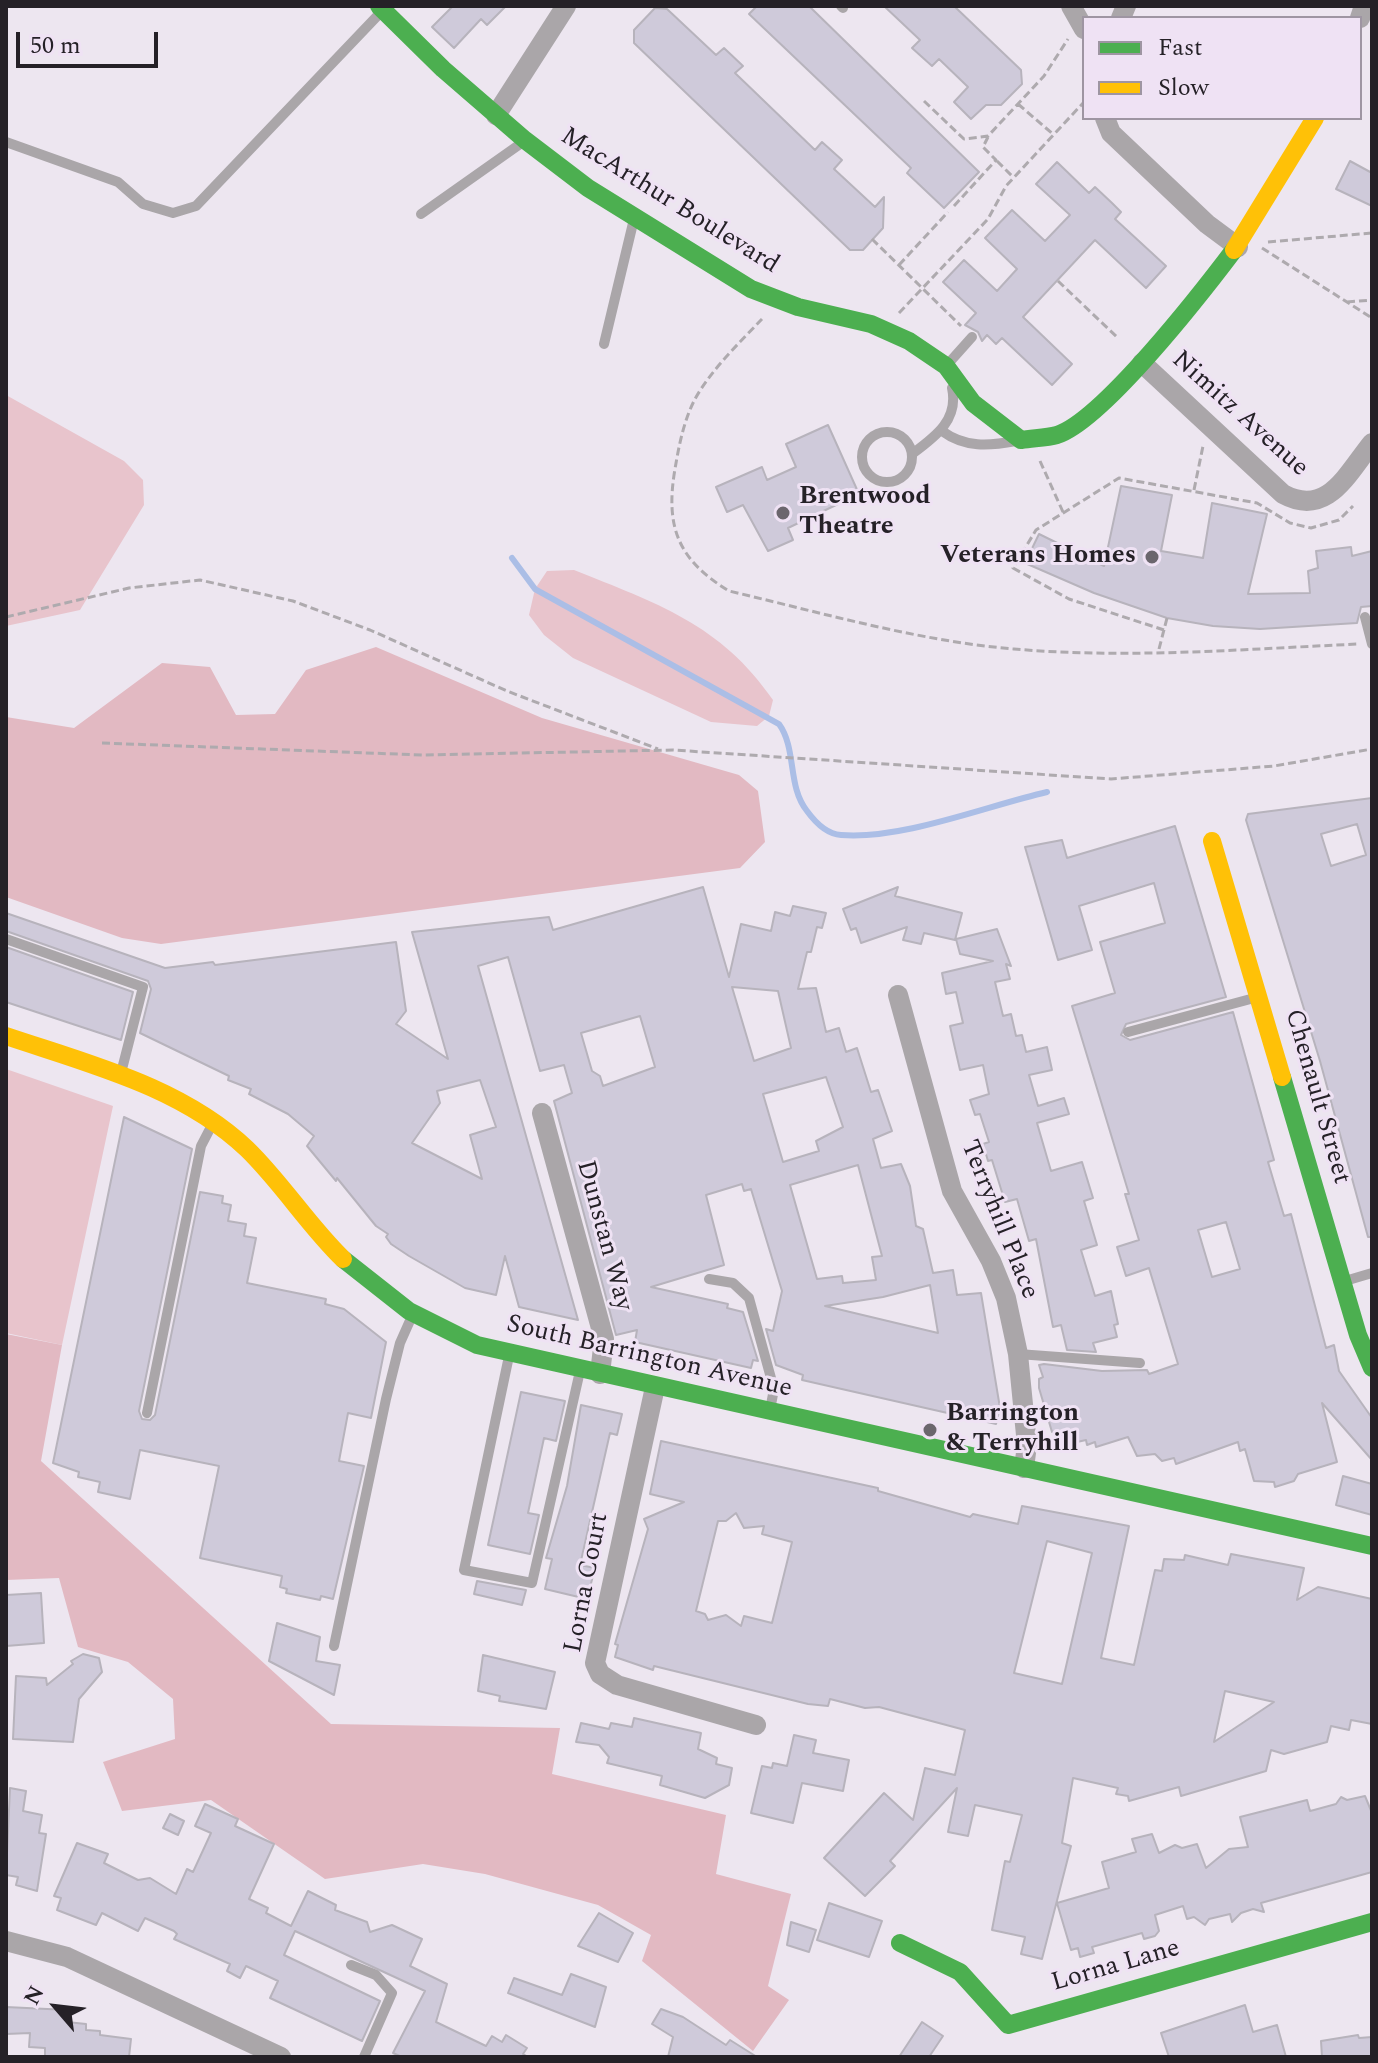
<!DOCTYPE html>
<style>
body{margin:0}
#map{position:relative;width:1378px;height:2063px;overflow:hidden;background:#ede6f0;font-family:Spectral,serif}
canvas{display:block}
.frame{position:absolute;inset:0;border:8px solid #252127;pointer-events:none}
.legend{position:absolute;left:1082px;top:16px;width:280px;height:104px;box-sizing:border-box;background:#efe2f4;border:2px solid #9e95a2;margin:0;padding:10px 14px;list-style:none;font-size:24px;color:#252127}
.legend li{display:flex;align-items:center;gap:16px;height:40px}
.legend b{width:40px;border:2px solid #9e95a2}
.north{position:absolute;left:16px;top:1967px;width:80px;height:80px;-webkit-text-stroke:6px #efe2f4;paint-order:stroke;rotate:298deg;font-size:22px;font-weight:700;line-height:32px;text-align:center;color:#252127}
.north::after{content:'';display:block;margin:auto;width:28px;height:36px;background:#252127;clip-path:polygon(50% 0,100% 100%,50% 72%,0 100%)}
.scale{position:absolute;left:16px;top:32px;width:142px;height:36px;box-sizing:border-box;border:4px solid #252127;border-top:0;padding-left:10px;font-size:24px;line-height:28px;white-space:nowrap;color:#252127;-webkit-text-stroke:6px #efe2f4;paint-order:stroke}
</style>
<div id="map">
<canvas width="1378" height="2063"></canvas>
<div class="frame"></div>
<ul class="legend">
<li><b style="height:10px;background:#4caf50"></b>Fast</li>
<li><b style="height:10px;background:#ffc107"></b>Slow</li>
</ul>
<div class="north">N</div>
<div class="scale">50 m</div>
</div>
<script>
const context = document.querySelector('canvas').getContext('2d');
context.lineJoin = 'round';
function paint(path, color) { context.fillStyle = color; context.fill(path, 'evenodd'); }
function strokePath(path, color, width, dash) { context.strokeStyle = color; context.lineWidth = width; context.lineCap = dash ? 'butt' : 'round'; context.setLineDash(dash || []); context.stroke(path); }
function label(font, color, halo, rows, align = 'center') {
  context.font = font + ' Spectral,serif'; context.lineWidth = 6; context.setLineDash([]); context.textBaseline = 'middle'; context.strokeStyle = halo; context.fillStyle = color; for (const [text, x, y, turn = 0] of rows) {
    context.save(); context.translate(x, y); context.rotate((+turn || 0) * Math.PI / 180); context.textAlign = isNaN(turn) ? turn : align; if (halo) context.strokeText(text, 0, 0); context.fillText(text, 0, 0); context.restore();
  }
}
paint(new Path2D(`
 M6,395L124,461L143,480L144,505L80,610L6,626Z
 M574,570C656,603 721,624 773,700L769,716L757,726L711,722L573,658L544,635L529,615L535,589L547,571Z
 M6,1069L113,1106L62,1345L6,1333Z`), '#e8c4cc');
paint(new Path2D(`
 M376,647L542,718L739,775L758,791L765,842L740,868L161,944L122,938L6,897V717L74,728L162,663L210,667L236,715L275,714L306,670Z
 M6,1334L62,1345L41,1461L331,1724L560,1728L552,1774L726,1815L716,1874L791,1894L768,1986L789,2000L753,2051L642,1961L651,1935L598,1905L485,1874L423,1864L325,1879L211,1800L122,1811L103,1762L175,1739L173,1699L128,1662L78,1647L59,1578L6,1580Z`), '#e2b9c2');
strokePath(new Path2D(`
 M512,558L535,589L779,724C797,749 787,786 807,811C815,822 826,834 841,835C902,840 986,806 1047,792`), '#abbee6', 6);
const building = new Path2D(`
 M453,6H506L487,25L481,19L454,48L432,27Z
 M757,6H809L979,172L944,208L907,173L911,168L749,14Z
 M884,6H954L1021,70L1022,84L1001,105H986L971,119L954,102L968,87L939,59L932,66L912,48L920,40Z
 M655,8L667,9L716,55L724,48L743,66L735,73L815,150L822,142L842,160L834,169L875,207L884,197L883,228L863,250H850L634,43V30Z
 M1350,161L1372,173V206L1336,189Z
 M1057,162L1089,193L1095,187L1112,203L1121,212L1115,219L1166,266L1146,288L1095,240L1023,317L1072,364L1052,385L1002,338L996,344L987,335L982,341L978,332L965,325L976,313L943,282L964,260L997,291L1017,269L985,238L1012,210L1045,241L1070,215L1036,184Z
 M828,425L859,494L788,528L793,540L768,551L743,505L727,512L716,487L762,467L767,480L796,467L786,444Z
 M1121,486L1172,495L1161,551L1203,558L1212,503L1267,514L1248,594L1310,593L1308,571L1318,568L1316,551L1351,547L1352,556L1372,551V606L1361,607L1357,623L1260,629L1213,626L1167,618L1094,593L1025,563L1039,534L1104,566Z
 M1372,798V1237H1368L1320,1061L1246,820L1248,814ZM1357,824L1366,855L1331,866L1321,834Z
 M1175,826L1226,997L1126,1024L1121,1035L1130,1040L1233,1012L1274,1160L1268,1162L1284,1216L1291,1214L1326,1348L1334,1345L1339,1371L1372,1418V1460L1322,1403L1337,1462L1298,1474L1294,1481L1275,1487L1274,1482L1254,1481L1245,1449L1240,1451L1238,1442L1176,1464L1174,1458L1162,1461L1155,1454L1137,1456L1128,1437L1096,1447L1095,1442L1087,1445L1086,1440L1077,1442L1076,1438L1068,1440L1066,1435L1058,1438L1056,1431L1052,1432L1039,1388V1379L1043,1377L1039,1365L1044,1364L1102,1371L1147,1370L1149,1374L1178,1364L1149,1268L1126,1276L1117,1247L1139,1240L1125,1194H1129L1072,1006L1115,993L1100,942L1165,923L1154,883L1079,906L1092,950L1058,960L1025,847L1062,840L1067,858ZM1226,1222L1240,1269L1212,1277L1198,1230Z
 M703,887L729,977L741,924L771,931L775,912L790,916L793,906L826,913L822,928L817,927L811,952H807L798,989L816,988L826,1032L839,1028L846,1052L857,1048L871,1092L878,1090L892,1131L873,1139L881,1168L901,1164L910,1186L916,1226L923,1229L933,1273L953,1270L957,1295L981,1293L1000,1408L996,1424L802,1380L803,1375L776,1365L766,1329L773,1331L782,1291L751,1189L744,1191L742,1184L706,1195L724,1265L651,1287L728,1304L727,1308L743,1312L758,1361L753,1360L751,1368L635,1342L637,1330L616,1335L554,1101L572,1093L564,1065L540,1071L508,957L478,966L578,1320L519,1307L505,1256L496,1295L465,1288L409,1256L391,1244L386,1237L388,1234L376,1226L337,1178L336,1181L307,1146L314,1136L288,1114L249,1094L251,1089L228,1080L229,1076L140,1033L151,989L148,981L6,931V913L165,968L213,962L215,965L396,942L406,1011L396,1024L448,1059L412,932L549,917L553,930ZM732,987L778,991L791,1048L754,1061ZM640,1016L655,1067L603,1086L600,1076L592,1071L581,1033ZM826,1077L843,1127L816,1141L819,1151L783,1162L763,1094ZM480,1080L496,1127L470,1135L482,1179L412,1143L440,1103L437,1091ZM858,1165L882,1256L872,1257L876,1280L843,1283L842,1276L817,1279L790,1185ZM930,1285L938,1333L825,1306L883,1297Z
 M898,887L895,896L962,913L955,940L924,933L921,944L903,940L907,927L861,943L856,928L851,930L843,909Z
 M997,929L1011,966L1006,964L1010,979L995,982L1003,1016L1011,1014L1016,1036L1022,1035L1026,1052L1047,1047L1052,1070L1029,1075L1038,1106L1064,1098L1069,1114L1037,1123L1051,1171L1082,1162L1093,1198L1084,1201L1097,1245L1081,1250L1095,1296L1111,1291L1118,1324L1114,1325L1117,1337L1093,1343L1096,1352L1067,1350L1061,1325L1053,1327L1036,1239L1029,1241L1017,1199L1005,1202L992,1160L988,1161L983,1144L989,1142L980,1114L975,1115L970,1100L989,1094L983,1065L960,1070L954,1044L950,1026L963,1023L956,992L946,994L942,973L993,961L960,954L956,939Z
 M6,947L133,992L121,1040L6,1002Z
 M124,1117L192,1149L139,1411L142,1419L150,1420L155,1415L200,1192L223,1196L222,1203L231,1205L228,1221L246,1224L244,1236L256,1238L247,1283L326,1299L325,1304L344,1309L386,1342L371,1418L348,1413L339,1461L364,1466L333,1599L321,1596L320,1600L286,1593L287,1589L280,1587L282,1576L200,1558L219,1466L140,1450L130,1499L98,1492L100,1482L78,1477L79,1472L53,1463Z
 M521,1392L565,1401L556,1441L544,1438L528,1513L539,1515L530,1554L488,1545Z
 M581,1405L622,1414L617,1435L610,1433L580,1565L595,1568L587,1599L545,1589L552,1559L546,1558L567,1486Z
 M661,1441L878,1488V1491L970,1517L973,1514L1018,1524L1022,1506L1129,1526L1101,1658L1134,1665L1155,1570L1162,1571L1164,1559L1184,1560L1185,1555L1228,1565L1231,1554L1304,1568L1297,1600L1318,1587L1372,1599V1724L1351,1720L1349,1730L1331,1726L1327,1742L1284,1754L1271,1750L1266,1771L1181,1796L1179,1787L1129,1801L1128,1796L1116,1794L1118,1788L1073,1778L1062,1843L1071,1846L1042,1959L1021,1954L1025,1937L992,1930L1005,1861L1010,1862L1022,1815L975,1805L968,1836L948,1832L957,1788L890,1861L895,1866L865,1896L824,1858L884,1793L913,1820L925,1768L955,1775L965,1730L879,1707L865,1708L830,1699L828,1706L808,1704L654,1666L653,1670L615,1657L618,1645L615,1644L648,1529L644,1519L684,1502L650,1494ZM736,1513L744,1528L764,1526L762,1534L792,1542L772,1623L744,1616L741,1626L726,1615L708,1620L705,1614L696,1611L718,1521H726ZM1047,1541L1092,1553L1062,1684L1014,1673ZM1225,1691L1274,1702L1214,1742Z
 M1343,1476L1372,1484V1515L1336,1505Z
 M477,1581L526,1590L522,1605L474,1594Z
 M41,1593L44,1643L6,1646V1595Z
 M277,1623L320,1637L316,1661L340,1665L334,1695L269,1661Z
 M83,1654L99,1658L102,1672L79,1699L73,1742L13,1739L16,1676L46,1678L47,1685L73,1664L71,1661Z
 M483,1655L555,1672L546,1709L499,1701L500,1696L478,1691Z
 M634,1718L701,1733L698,1749L717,1758L716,1764L732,1768L729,1785L705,1798L660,1785L662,1776L607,1763L609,1757L599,1745L576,1742L581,1723L609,1729L611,1723L632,1727Z
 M794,1735L816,1740L813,1753L849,1760L843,1791L802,1783L793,1823L751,1813L762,1766L772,1768L773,1763L787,1766Z
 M10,1788L26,1791L23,1811L42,1815L39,1833L46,1834L37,1891L16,1885L18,1877L6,1875Z
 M1365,1796L1372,1813V1872L1261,1903L1264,1912L1253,1909L1241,1913L1232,1922L1230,1914L1209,1919L1205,1925L1194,1917L1187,1919L1183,1906L1155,1915L1159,1931L1155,1936L1144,1939L1142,1933L1092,1947L1094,1953L1080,1957L1078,1948L1071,1950L1057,1903L1109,1888L1102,1862L1136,1852L1132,1839L1152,1834L1159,1853L1175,1845L1182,1848L1197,1844L1206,1868L1229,1849L1248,1847L1240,1817L1307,1800L1310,1811L1314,1810L1336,1804L1341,1797L1347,1800Z
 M205,1804L238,1819L235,1826L274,1844L249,1899L268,1908L266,1913L291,1926L308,1891L336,1905L335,1910L367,1922L370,1932L392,1925L422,1939L410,1966L447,1984L436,2022L486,2046L492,2036L502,2042L506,2035L527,2048L523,2054L528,2057H402L393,2053L425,1991L295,1931L284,1955L380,2001L362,2041L270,1998L278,1981L246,1966L240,1978L227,1971L230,1964L174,1939L177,1934L174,1931L145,1918L138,1931L102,1913L96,1925L57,1910L61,1898L54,1896L77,1843L108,1854L104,1863L138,1880L150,1878L176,1894L187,1869L193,1872L211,1833L195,1826Z
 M170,1814L184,1821L178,1835L163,1828Z
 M829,1903L882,1921L869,1957L817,1940Z
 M599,1913L633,1933L618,1962L578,1946Z
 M791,1922L816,1930L809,1952L787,1945Z
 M571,1974L606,1987L595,2027L508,1993L514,1978L562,1995Z
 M1245,2005L1253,2032L1277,2025L1286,2057H1169L1161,2033Z
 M6,2007L68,2010L67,2022L86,2024V2030L100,2031V2035L131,2039L129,2057H45V2048L29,2047L30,2033L6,2034Z
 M661,2009L683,2017L726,2045L730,2040L757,2057H668L673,2037L652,2024Z
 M922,2022L943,2036L929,2057H899Z
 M1358,2035L1359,2038L1372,2037V2057H1322L1321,2041Z`);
paint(building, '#cfcada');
strokePath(building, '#b7b3bc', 2);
strokePath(new Path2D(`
 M924,101L964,139L988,136L1044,76L1068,39
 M1018,104L1054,135
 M997,161L1014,178
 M954,206L996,160L983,147L988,137
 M872,239L961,326
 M1268,242L1372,233
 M1262,248L1372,318
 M899,265L948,212
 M1058,281L1117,337
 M1347,302L1372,300
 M899,313L988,219L1006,186L1084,102
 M762,319C740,342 711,370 695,399C684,420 679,445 675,469C665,527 678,560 729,591C823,613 918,641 1014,649C1128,659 1245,649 1359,644
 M1040,461L1063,512
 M1194,490L1203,446
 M6,617L129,588L200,580L293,601L370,630L507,691L658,749
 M1164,630L1069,599L1013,568L1036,530L1119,478L1257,503L1290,523L1311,528L1339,520L1353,506
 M1159,649L1167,618
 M102,743L422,755L673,750L1111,779L1274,766L1372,749`), '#aeaaae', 3, [8, 4]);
strokePath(new Path2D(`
 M841,6L843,8
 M6,142L118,182L143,204L173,213L196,206L382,11
 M421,214L523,142
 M604,344L634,219
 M947,365L972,337
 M942,431C965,448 989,446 1016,441
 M862 457a25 25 0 1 1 50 0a25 25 0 1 1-50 0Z
 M912,454C935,437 959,420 952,388
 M1365,617L1372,644
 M6,939L143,987L121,1073
 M1128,1032L1258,997
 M709,1279L733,1283L749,1298L774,1389L770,1410
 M1345,1281L1372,1273
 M1018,1354L1140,1363
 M509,1356L464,1570L532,1583L580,1371
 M147,1413L201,1146L213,1123
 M334,1646L386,1399L400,1343L412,1316
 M351,1965L376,1975L392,1993L364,2057`), '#aaa6a9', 10);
strokePath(new Path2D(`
 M1071,6L1084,29
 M1121,18L1126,6
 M1360,18L1364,6
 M496,115L566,6
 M1105,118L1111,133L1207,224L1238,247
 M1142,363L1283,494C1327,518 1347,474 1372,443
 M898,995L952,1191L991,1261L1006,1298L1018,1354L1027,1445L1024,1468
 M542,1113L604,1339L600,1374
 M655,1387L595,1663L600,1674L617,1685L756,1725
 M6,1941L67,1957L281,2057`), '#aaa6a9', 20);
strokePath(new Path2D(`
 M379,6L443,69L525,140L588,188L751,289L798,307L871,324L909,341L946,366L973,403L1021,440C1033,438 1046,438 1057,435C1103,420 1203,291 1234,250
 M1282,1077L1358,1335L1372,1368
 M343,1259L409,1311L477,1345L1372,1546
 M900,1943L960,1972L1008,2025L1372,1922`), '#4caf50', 18);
strokePath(new Path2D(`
 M1234,250L1315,118
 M1212,841L1282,1077
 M6,1036C89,1064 182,1087 247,1149C282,1183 308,1225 343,1259`), '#ffc107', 18);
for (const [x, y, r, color] of [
 [783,513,8,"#6b666d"],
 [1152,557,8,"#6b666d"],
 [930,1430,8,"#6b666d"]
]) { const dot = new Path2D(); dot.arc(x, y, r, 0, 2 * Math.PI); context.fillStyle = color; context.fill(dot); strokePath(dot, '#efe2f4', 3); }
label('26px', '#252127', '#efe2f4', [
 ["MacArthur Boulevard",669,202,32],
 ["Nimitz Avenue",1239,415,42],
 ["Chenault Street",1316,1097,74],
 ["Terryhill Place",998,1220,68],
 ["Dunstan Way",603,1236,75],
 ["South Barrington Avenue",649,1358,13],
 ["Lorna Court",588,1583,-79],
 ["Lorna Lane",1116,1967,-16]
]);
label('bold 26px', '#252127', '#efe2f4', [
 ["Brentwood",799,498],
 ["Theatre",799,528],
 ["Veterans Homes",1136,557,"right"],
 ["Barrington",946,1415],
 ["& Terryhill",946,1445]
], 'left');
</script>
